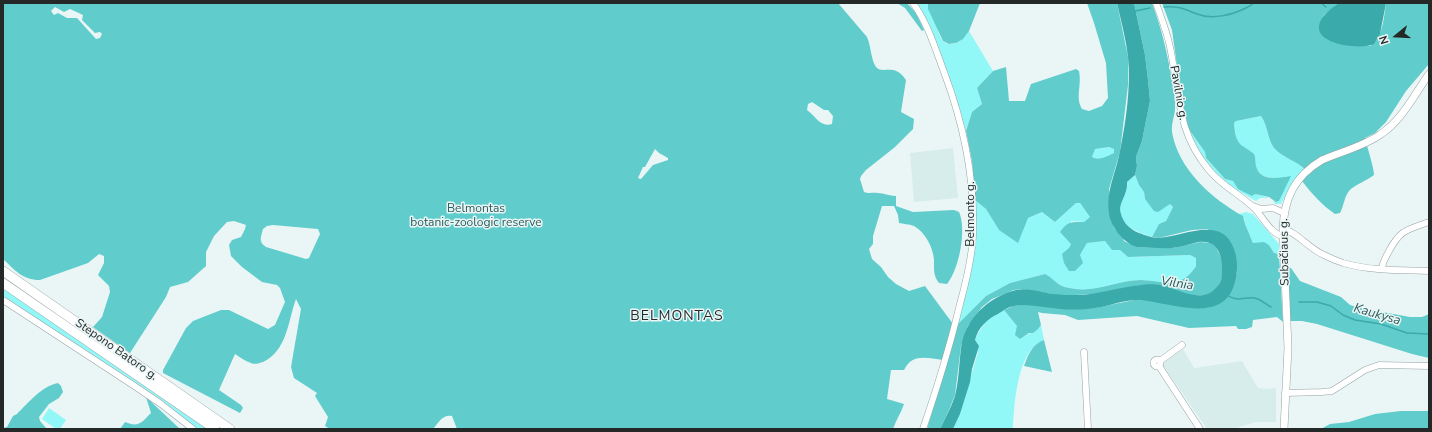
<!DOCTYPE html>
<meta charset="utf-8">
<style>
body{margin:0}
#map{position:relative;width:1432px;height:432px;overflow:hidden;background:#eaf6f6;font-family:"Nunito Sans",sans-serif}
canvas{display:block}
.frame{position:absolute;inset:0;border:4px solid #242928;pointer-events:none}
.north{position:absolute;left:1376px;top:16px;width:40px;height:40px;-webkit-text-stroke:3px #eaf6f6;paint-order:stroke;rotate:252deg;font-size:11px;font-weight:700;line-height:16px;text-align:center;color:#242928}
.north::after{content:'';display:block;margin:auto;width:14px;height:18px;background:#242928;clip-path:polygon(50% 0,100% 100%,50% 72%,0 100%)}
</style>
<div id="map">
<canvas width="1432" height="432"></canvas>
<div class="frame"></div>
<div class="north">N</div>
</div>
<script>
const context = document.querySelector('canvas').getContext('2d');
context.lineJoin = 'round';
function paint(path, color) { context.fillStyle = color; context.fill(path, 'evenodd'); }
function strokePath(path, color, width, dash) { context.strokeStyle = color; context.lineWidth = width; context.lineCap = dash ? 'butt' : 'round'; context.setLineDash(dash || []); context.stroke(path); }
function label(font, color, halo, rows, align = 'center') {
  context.font = font + ' "Nunito Sans",sans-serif'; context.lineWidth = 3; context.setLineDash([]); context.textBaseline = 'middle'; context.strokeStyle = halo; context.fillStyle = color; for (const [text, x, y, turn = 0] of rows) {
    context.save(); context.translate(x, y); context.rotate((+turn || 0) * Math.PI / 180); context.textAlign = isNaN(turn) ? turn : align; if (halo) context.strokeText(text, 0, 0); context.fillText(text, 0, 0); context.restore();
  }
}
paint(new Path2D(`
 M953,148L958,198L914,202L910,153Z
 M1183,349L1194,368L1242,361L1258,388L1266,389L1276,388V422H1256L1233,429H1207L1162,364Z`), '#d7edec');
paint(new Path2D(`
 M917,3H928C929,12 933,19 937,27C938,31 940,38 943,41C953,50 964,38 969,31L993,71L977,88L982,104L972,112L966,131L936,42L929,24Z
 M1261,116C1268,126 1267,138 1274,148C1282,157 1296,161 1305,169L1289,188L1281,204H1275L1273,200L1276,202L1279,201L1282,193L1280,178C1270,178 1260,178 1256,167C1255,163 1256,158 1254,155C1251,149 1243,149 1239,144C1235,139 1235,129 1234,123L1236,121Z
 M1188,128L1205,152L1206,158L1225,179L1233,181L1239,189L1269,198H1260L1256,201C1246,195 1236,190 1227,183C1208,170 1198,148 1188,128Z
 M1109,147L1114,149V153C1107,156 1100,161 1092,157L1095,149Z
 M1135,175L1139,185L1144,192L1145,199L1158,211L1170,204L1173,207L1166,221L1159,224L1152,237C1136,232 1116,225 1121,203C1122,199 1125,196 1126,192C1127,189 1127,185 1127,182Z
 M975,200L986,209L999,230L1042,212L1055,222L1076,203H1080L1090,217L1084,222L1071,221V244L1069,248L1080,255L1087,243L1105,241L1112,249L1120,250L1128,257L1190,255L1196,258V266C1191,274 1185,280 1175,282C1165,284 1155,281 1144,280C1121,279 1098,292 1075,289C1070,288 1063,287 1060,285C1055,282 1051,278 1045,274L1010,283L986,296L958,324L972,264Z
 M1246,212L1253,214L1279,244V254L1274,253L1269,245L1253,243L1245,224L1244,218L1239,214Z
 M3,288L210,429H197L163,401L3,296Z
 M1004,310L1017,326L1020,339C1027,334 1036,332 1041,325L1044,340C1017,349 1014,406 1013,429H953L960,414L978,352L975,340L977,335L986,321Z
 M49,408L66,420L60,429H56L42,419Z`), '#92f7f7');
paint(new Path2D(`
 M3,3H838L867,37C871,46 871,60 876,67C883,75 894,62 906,80L901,112L914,119L913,129L895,147L866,170L861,176L860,179L864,192C869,194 873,192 878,193C884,193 889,196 896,196V206L913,212L954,210L959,212C967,229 959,270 947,284L939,283C933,276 934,268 934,260C933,247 925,232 914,226C909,224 903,224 899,223L898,215L894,206H882L873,236V244L869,249L872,259L881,267L888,277L896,284L909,291L925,286L953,324L943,360C927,358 912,353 904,370H891L887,399L904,404C901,413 896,420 893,429H457L452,416C443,414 439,422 433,429H330L325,426L328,417L315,396L317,393L294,378L291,367L301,309L296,299C288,321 287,351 263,362C259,363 255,365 251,363C245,361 240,357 235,354L219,390L241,405L243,408L240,413L163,373V370L186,328L193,321L221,310H229L268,329L275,325L285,302L280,288L277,285L262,282L242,267L231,256L229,245L232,240L241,237L245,229L246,225L234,221L227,222L214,236L206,252V266L188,282L170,287L166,297L130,353L93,327L102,317L110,292L109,286L98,275L104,263V256L99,254L88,263L40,280C22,280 15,270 3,259ZM55,7L64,12L70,9L83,15L82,20L95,33L100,32L102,34L100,38L96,39L77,18H67L58,13L54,15L51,11ZM812,102L824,110H828L833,116L832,124C820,128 815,115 807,110L808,104ZM655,149L659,153L668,158V160L653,165L641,179L638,178L643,167H645ZM273,225L318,229L320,234L309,258L306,259L266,247C258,242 261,237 263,229L267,226Z
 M897,3H907L916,13L924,30L922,31L905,8Z
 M928,3H980L969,31L963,39L956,43L949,44L943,41L928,9Z
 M1087,3H1117L1128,57V85L1120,152L1109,189L1114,228L1122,236L1124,241L1136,247L1173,248L1200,242L1211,243L1216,247L1220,255L1223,265L1222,278L1218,287L1214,291L1206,295H1189L1164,286L1141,285L1094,294L1075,295H1057L1021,289L1014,290L992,299L982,307L968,326L961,346L955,395L949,410L940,429H927L958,324L986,296L1010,283L1045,274C1051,277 1055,282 1060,285C1063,287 1070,288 1075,289C1097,292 1119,280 1141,280C1153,280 1164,284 1175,282C1185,280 1191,274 1196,266V258L1190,255L1128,257L1120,250H1112L1105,241L1087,243L1080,255L1083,263L1075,271H1069L1064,263L1062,254L1069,248L1071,244L1060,232C1068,221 1071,222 1084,222L1090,217L1080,203H1076L1055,222L1042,212L1028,218L1018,243L999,230L986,209L975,200L972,161L966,131L972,112L982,104L977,88L993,71L1006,67L1009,101H1025L1031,84L1076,69L1079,71C1082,86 1075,97 1082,109L1089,111L1102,106L1108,98L1106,63L1094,23ZM1109,147L1114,149V153C1107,156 1100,161 1092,157L1095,149Z
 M1134,3H1152C1162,30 1167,52 1172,80C1173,88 1175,96 1175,104C1176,114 1171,122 1172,132C1178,169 1212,199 1243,216L1245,224L1253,243L1264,242L1269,245L1274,253L1279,254L1283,322L1277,317L1253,320L1252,327L1246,329H1238L1236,326L1189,328L1137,316L1078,320L1065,315L1042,313L1038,312L1041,325L1038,329L1033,333H1029L1020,339L1015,335L1017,326L1004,310L1013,306L1027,304L1069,309L1095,308L1134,300L1223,301C1232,292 1234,284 1237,272L1208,229L1192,230L1159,238L1152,237L1159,224L1166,221L1173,207L1170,204L1158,212L1154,211L1145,199L1144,192L1139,185L1135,175L1137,166L1136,157L1142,141L1150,101L1148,80L1145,55Z
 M1162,3H1339L1324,15L1319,29L1328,39L1370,46C1383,39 1384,16 1386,3H1429V64L1406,91L1386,122L1375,133L1365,138C1367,147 1374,167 1374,175C1367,181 1355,184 1349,191C1344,197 1344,206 1340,213L1335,214C1322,205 1312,194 1302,181L1305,169C1296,161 1282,157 1274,148C1267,138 1268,126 1261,116L1236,121L1234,123C1235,132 1235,142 1244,147C1247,149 1251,151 1254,154C1256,158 1255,162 1256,166C1260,182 1279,178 1291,176L1279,201L1276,202L1269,197L1255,194L1252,196L1238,189L1233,181L1225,179L1216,169L1206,158L1205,152L1188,128L1181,94L1172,30Z
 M1287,266L1291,268L1300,281L1341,297L1350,305L1360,308L1410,317H1422L1429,314V358L1412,354L1317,324L1302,321H1289Z
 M1044,340L1052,372L1024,366C1028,355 1032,344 1044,340Z
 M58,383L61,386L63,392L59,398L49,404L39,417L40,421L47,429H3V428L7,427L13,416L17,414C28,403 42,386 58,383Z
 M146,397L180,429H120L125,422C139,428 142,422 151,413Z
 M1401,411H1429V429H1321L1330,424L1349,422L1375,414Z`), '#60cccc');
paint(new Path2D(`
 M1117,3H1134L1145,55L1148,80L1150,101L1142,141L1136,157L1137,166L1135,175L1127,182C1127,185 1127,188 1126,191C1124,199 1118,205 1121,214C1123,223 1131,230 1139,233C1145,235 1152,238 1159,238C1184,236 1222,215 1234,249C1238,260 1238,274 1234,285C1222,325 1168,302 1140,300C1125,299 1110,306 1095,308C1081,310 1066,310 1053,308C1039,307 1027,303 1014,306C1007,307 1003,311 998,314C987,319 978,328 975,340L979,346L972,369L970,382L960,414L953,429H940C945,418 951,408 955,396C959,380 959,364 961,348C965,319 988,297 1016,290C1027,287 1043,293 1054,294C1061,295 1069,295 1076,295C1098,295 1119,287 1141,285C1148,284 1158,284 1165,286C1181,291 1202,303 1216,288C1219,285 1222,280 1222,275C1223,259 1220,239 1198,242C1189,244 1181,247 1172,248C1161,249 1148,247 1136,247C1124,243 1110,226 1109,213C1106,190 1116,173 1120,151C1126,121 1131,87 1128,57C1126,39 1121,21 1117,3Z
 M1339,3H1386L1380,34L1374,44C1362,50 1316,45 1319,26C1320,16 1332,8 1339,3Z`), '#3aaaab');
strokePath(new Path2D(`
 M1321,3L1326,7
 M1164,7C1179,6 1184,9 1197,14C1212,20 1232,15 1246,8C1249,7 1251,5 1254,3
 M1135,11L1150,8
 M1227,295C1238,303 1245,296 1255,298C1263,300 1265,304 1271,307
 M1299,302H1317L1331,306L1343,315L1355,320L1381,324L1407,333L1429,334`), '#3aaaab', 1.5);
const minor = new Path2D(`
 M913,3C928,24 935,48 944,72C964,125 975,179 973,235C972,258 966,282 960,304C950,346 937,388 923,429
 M1156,3C1161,17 1167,32 1170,47C1180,93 1176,131 1209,170C1222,186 1238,193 1253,207C1262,215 1270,234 1283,236
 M1253,206L1261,209L1273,208L1284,213
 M1283,229C1296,231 1309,249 1324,255C1330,258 1337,261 1343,263C1371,271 1401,270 1429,271
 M1382,268C1383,261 1386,257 1389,251C1401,229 1407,230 1429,222
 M3,300L136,387L161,404L193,429
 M1084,352L1088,429
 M1153.5 363a3.5 3.5 0 1 1 7 0a3.5 3.5 0 1 1-7 0Z
 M1160,361L1182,345
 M1159,366L1200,429
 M1285,393L1322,392L1332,391L1365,370L1379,365L1429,366`);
const tertiary = new Path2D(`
 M1284,429L1288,348L1283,229C1284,198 1295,176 1322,160C1340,152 1365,146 1381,134C1402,120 1415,94 1429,74`);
const primary = new Path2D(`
 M3,271L230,429
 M3,283L215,429`);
strokePath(minor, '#97a2a2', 7);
strokePath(tertiary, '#97a2a2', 8);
strokePath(primary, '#97a2a2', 10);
strokePath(minor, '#fff', 6);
strokePath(tertiary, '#fff', 7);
strokePath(primary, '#fff', 9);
label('12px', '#242928', '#eaf6f6', [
 ["Pavilnio g.",1178,93,80],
 ["Belmonto g.",971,214,-90],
 ["Subačiaus g.",1285,252,-91],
 ["Stepono Batoro g.",116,350,35]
]);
label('12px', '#2c5b5b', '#eaf6f6', [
 ["Belmontas",476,209],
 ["botanic-zoologic reserve",476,223]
]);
label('italic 13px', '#2c5b5b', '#eaf6f6', [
 ["Vilnia",1177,284,9],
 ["Kaukysa",1377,315,16]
]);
context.letterSpacing = '1px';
label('14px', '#242928', '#eaf6f6', [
 ["BELMONTAS",677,317]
]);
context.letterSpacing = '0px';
</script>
